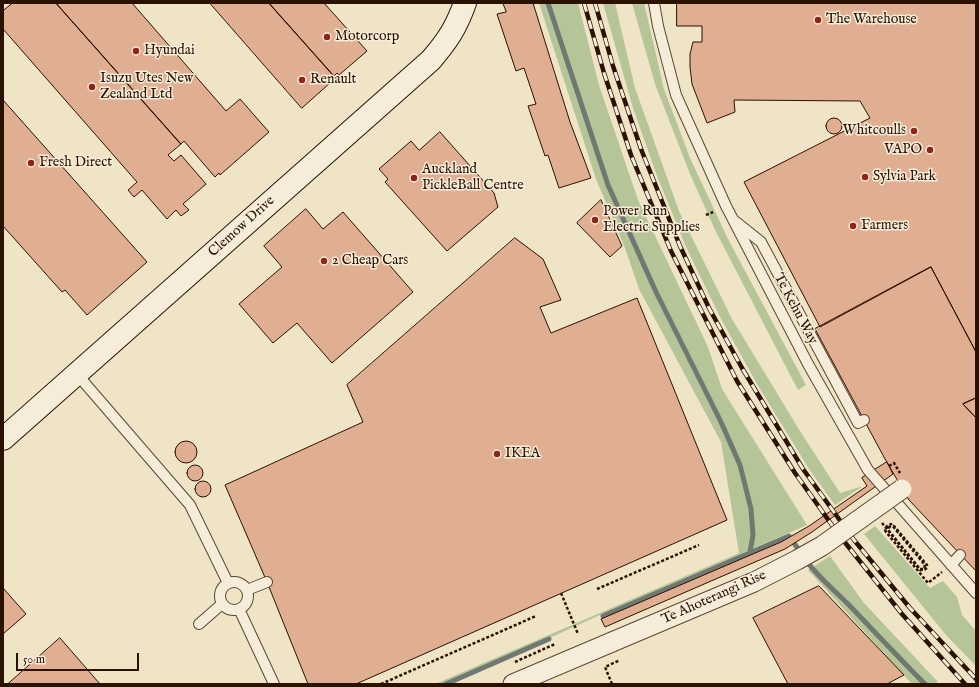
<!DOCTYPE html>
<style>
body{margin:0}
#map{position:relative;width:979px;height:687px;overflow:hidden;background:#efe4c6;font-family:"IM FELL English",serif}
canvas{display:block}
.frame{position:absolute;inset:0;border:4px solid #2b1100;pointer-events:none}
.scale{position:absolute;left:16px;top:653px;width:123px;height:18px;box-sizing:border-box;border:2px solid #2b1100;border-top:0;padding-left:5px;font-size:12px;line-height:14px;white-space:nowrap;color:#2b1100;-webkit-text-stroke:3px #f5edda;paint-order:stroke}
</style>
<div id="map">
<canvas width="979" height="687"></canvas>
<div class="frame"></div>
<div class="scale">50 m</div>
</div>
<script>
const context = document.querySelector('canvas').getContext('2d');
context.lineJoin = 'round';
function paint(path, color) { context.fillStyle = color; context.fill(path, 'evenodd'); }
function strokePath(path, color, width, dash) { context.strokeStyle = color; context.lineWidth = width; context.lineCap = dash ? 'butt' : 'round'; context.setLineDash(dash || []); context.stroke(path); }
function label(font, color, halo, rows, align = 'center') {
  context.font = font + ' "IM FELL English",serif'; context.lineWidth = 3; context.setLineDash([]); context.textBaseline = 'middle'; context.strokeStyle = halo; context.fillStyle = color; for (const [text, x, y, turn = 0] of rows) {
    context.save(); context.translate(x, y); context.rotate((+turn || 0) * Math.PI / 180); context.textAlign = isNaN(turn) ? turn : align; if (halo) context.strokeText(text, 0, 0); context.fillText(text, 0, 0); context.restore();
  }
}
paint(new Path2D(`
 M539,3H578L599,85L638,200L708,347L722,389L807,525L600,615L449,684H435L739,553L721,442L639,289L625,248L596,179Z
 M603,3H615L635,88L679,211L732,319L800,431L840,493L863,486L835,505L809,469L757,384L720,317L686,247L657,176L633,108Z
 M632,3H644L664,89L690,158L728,239L806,385L798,390L716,232L690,174L655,84Z
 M875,526L930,588L943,581L957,597L962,615L976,631V666L946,635L864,534Z
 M830,556L864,603L938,682L933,684H912L808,570Z`), '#b5c598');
strokePath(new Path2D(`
 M548,3L608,185L656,292L721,422L740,465L751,509L753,535L750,552
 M805,559C817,576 833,589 848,604C874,631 899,658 925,684
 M603,616L789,536L801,553
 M446,684L549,639`), '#6f7871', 5);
const building = new Path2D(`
 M13,3H56L181,144L168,155L174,161L181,155L206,184L183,204L189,210L181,216L176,210L167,219L142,190L134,197L128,190L137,182L3,29V11Z
 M56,3H132L226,111L240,99L269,132L220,175L219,173L215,177L184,141L181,144Z
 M210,3H269L334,76L327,81L330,83L302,108Z
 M269,3H324L367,51L339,75L337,73L334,76Z
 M503,3H533L570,122L591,178L559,188L548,155L545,156L528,106L536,104L524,68L516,71L497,14L506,12Z
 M677,3H976V352L931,267L820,327L744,182L870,118L860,101L734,100L735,112L707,123L692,84L690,67V54L693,42H702V26H677Z
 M3,100L147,262L87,315L65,290L62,292L3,226Z
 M826 126a8 8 0 1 1 16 0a8 8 0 1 1-16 0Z
 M440,132L494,193L498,207L447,251L385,182L388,179L379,169L411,141L419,150Z
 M601,200L622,246L610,257L577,223Z
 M306,209L323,229L343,212L413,292L332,363L297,323L273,343L239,304L282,267L264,246Z
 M515,238L543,259L561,300L540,307L551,333L637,298L727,520L356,684H308L267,582L225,485L363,422L347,385Z
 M931,267L976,352V398L963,404L976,418V571L909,500L885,459L815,329Z
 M976,398V418L963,404Z
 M175 452a11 11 0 1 1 22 0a11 11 0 1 1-22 0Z
 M887,462L893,474L812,532L785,549L605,627L601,619L781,542L809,526L867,486L862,478Z
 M187 473a8 8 0 1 1 16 0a8 8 0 1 1-16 0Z
 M195 489a8 8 0 1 1 16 0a8 8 0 1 1-16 0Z
 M819,586L904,675L887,684H788L753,618Z
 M3,588L26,614L3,634Z
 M60,638L100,684H8Z`);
paint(building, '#e0ae91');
strokePath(building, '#2b1100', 1);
const service = new Path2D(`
 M654,3L658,26L676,95L726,206L808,364L868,470L976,593
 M736,222L761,242L858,423L864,420
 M76,373L190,505L228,583
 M951,565L960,555
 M220 596a14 14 0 1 1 28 0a14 14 0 1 1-28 0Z
 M247,590L267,582
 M239,609L274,684
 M199,624L222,604`);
const minor = new Path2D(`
 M513,684L612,642`);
const secondary = new Path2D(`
 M3,439L431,60C448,40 456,28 465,3`);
strokePath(service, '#5c4632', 12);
strokePath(minor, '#5c4632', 21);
strokePath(secondary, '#2b1100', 24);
strokePath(new Path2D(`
 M706,215L713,212
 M889,466L894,463L900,473
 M890,526L888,529L889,531L920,569H924L925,565L891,524L887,526L885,530L886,532L928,583L942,572
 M597,589L699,545
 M561,593L578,634
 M515,662L555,644
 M381,684L536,616
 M612,684L605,667L620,660`), '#2b1100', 2.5, [3, 2]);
strokePath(service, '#f5edda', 10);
strokePath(minor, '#f5edda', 19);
strokePath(secondary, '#f5edda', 22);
const rail = new Path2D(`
 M584,3L604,73L631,155L671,251L737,381L795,473L839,535L902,614L965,684
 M595,3L613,66L641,149L680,246L709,308L742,368L803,469L854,540L910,608L976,679`);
strokePath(rail, '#2b1100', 4.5);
strokePath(rail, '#f5edda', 3, [9]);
const minorBridge = new Path2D(`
 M612,642L754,582L797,560L822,546L902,489`);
strokePath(minorBridge, '#5c4632', 21, []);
strokePath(new Path2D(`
 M882,523L920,570H924L927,568V565L894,526H890`), '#2b1100', 2.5, [3, 2]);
strokePath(minorBridge, '#f5edda', 19);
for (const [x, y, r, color] of [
 [818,20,4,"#8f2418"],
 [327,37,4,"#8f2418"],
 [136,51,4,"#8f2418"],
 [302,80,4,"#8f2418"],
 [92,87,4,"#8f2418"],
 [914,131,4,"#8f2418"],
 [930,150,4,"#8f2418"],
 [31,163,4,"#8f2418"],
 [865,177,4,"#8f2418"],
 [414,178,4,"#8f2418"],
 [595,220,4,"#8f2418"],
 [853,226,4,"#8f2418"],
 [324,261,4,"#8f2418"],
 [497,454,4,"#8f2418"]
]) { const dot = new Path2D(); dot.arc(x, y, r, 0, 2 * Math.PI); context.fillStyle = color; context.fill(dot); strokePath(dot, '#f5edda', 1.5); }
label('14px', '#2b1100', '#f5edda', [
 ["The Warehouse",826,20],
 ["Motorcorp",335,37],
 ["Hyundai",144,51],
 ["Isuzu Utes New",100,79],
 ["Zealand Ltd",100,95],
 ["Renault",310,80],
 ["Whitcoulls",906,131,"right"],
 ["VAPO",922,150,"right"],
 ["Fresh Direct",39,163],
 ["Auckland",422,170],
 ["PickleBall Centre",422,186],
 ["Sylvia Park",873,177],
 ["Power Run",603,212],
 ["Electric Supplies",603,228],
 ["Farmers",861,226],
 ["2 Cheap Cars",332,261],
 ["IKEA",505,454]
], 'left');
label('14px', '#2b1100', '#f5edda', [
 ["Clemow Drive",242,227,-42],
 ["Te Kehu Way",795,309,62],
 ["Te Ahoterangi Rise",714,598,-24]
]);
</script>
